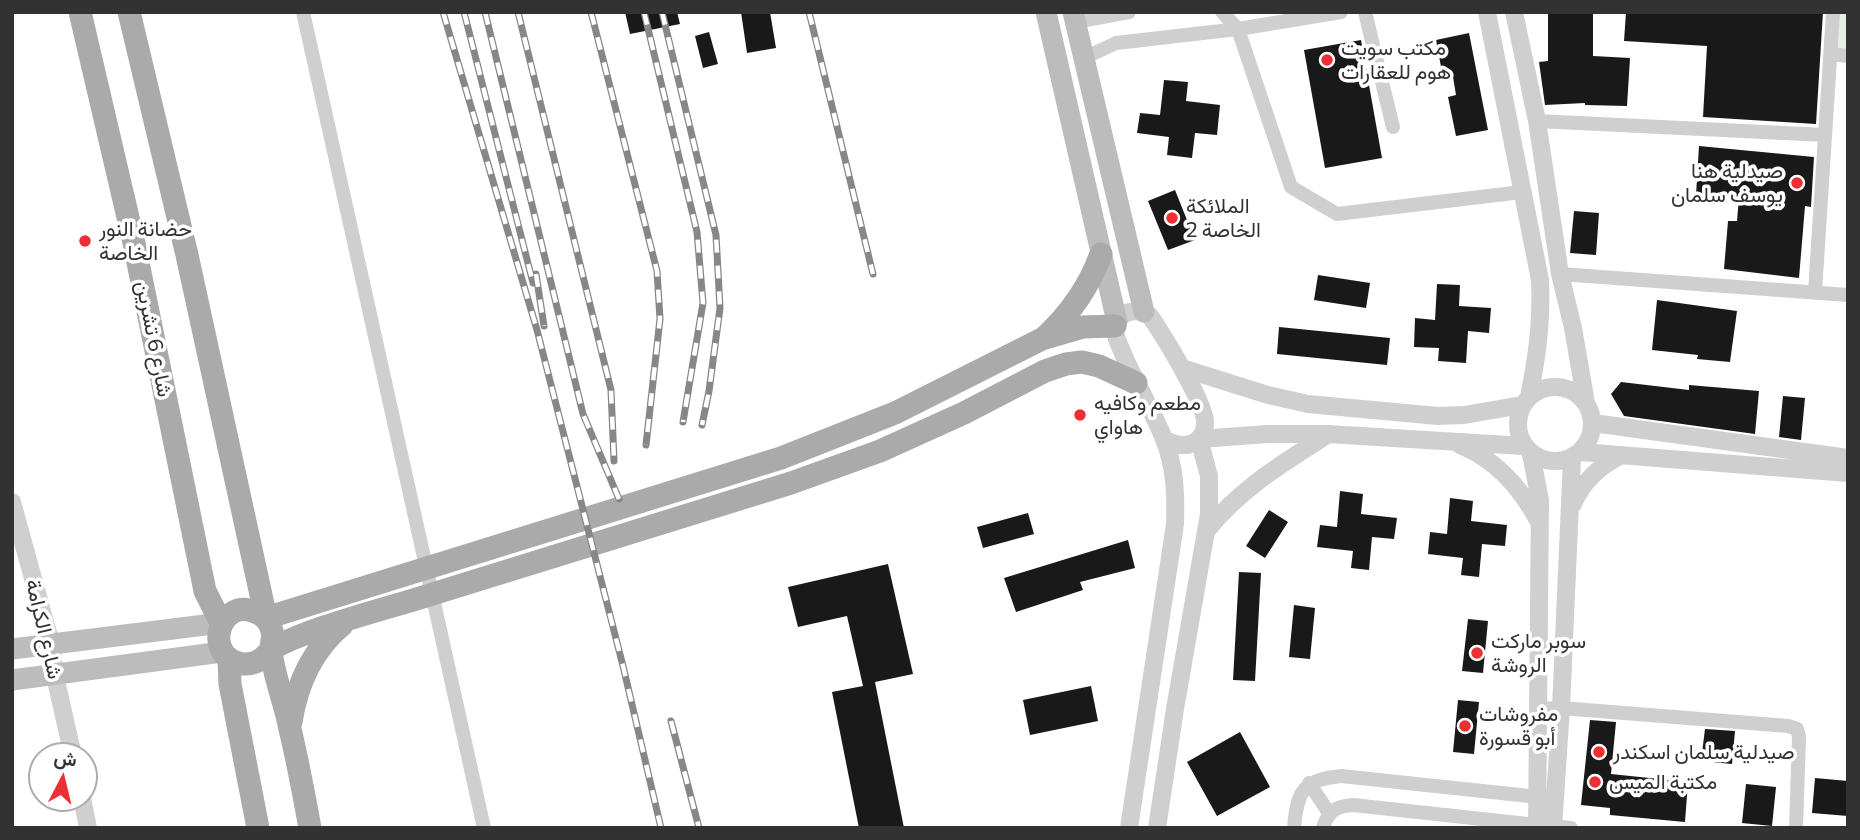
<!DOCTYPE html>
<meta charset="utf-8">
<style>
body{margin:0}
#map{position:relative;width:1860px;height:840px;overflow:hidden;background:#fff;font-family:Commissioner,Vazirmatn,sans-serif}
canvas{display:block}
.frame{position:absolute;inset:0;border:14px solid #323232;pointer-events:none}
.north{position:absolute;left:28px;top:742px;width:70px;height:70px;box-sizing:border-box;background:#fff;border:2px solid #adadad;border-radius:50%;rotate:7deg;font-size:19px;font-weight:700;line-height:28px;text-align:center;color:#323232}
.north::after{content:'';display:block;margin:auto;width:24px;height:32px;background:#ed2f33;clip-path:polygon(50% 0,100% 100%,50% 72%,0 100%)}
</style>
<div id="map">
<canvas width="1860" height="840"></canvas>
<div class="frame"></div>
<div class="north">ش</div>
</div>
<script>
const context = document.querySelector('canvas').getContext('2d');
context.lineJoin = 'round';
function paint(path, color) { context.fillStyle = color; context.fill(path, 'evenodd'); }
function strokePath(path, color, width, dash) { context.strokeStyle = color; context.lineWidth = width; context.lineCap = dash ? 'butt' : 'round'; context.setLineDash(dash || []); context.stroke(path); }
function label(font, color, halo, rows, align = 'center') {
  context.font = font + ' Commissioner,Vazirmatn,sans-serif'; context.lineWidth = 7; context.setLineDash([]); context.textBaseline = 'middle'; context.strokeStyle = halo; context.fillStyle = color; for (const [text, x, y, turn = 0] of rows) {
    context.save(); context.translate(x, y); context.rotate((+turn || 0) * Math.PI / 180); context.textAlign = isNaN(turn) ? turn : align; if (halo) context.strokeText(text, 0, 0); context.fillText(text, 0, 0); context.restore();
  }
}
paint(new Path2D(`
 M1838,12H1848V50L1836,49Z`), '#e7efe0');
paint(new Path2D(`
 M625,12H677L680,24L630,34Z
 M741,12H770L776,48L747,53Z
 M1548,12H1593V56L1630,58L1627,106L1585,105V103L1545,105L1539,62L1548,61Z
 M1626,12H1823L1816,124L1703,117L1707,46L1624,41Z
 M709,32L718,64L703,68L695,36Z
 M1469,33L1488,130L1456,136L1448,97L1456,95L1452,71L1442,72L1436,40Z
 M1361,40L1382,158L1325,168L1304,50Z
 M1164,80L1188,82L1186,101L1220,105L1217,135L1195,133L1192,158L1167,155L1169,137L1137,133L1140,113L1160,115Z
 M1699,146L1814,157L1811,207L1805,206L1799,278L1724,269L1728,221H1737L1739,197L1696,195Z
 M1175,190L1195,240L1168,250L1148,201Z
 M1574,211L1599,213L1596,255L1570,253Z
 M1318,275L1370,283L1366,308L1314,300Z
 M1437,284L1460,285L1459,306L1491,308L1489,333L1468,331L1466,363L1438,361L1439,348L1414,347L1415,318L1435,320Z
 M1657,300L1737,311L1730,362L1697,359L1698,355L1652,350Z
 M1279,327L1390,338L1387,365L1277,354Z
 M1621,382L1689,390V385L1759,391L1755,434L1624,416L1611,394Z
 M1783,396L1805,398L1801,440L1779,437Z
 M1340,491L1363,494L1361,514L1397,518L1394,539L1372,537L1369,570L1351,568L1353,551L1317,547L1320,525L1337,527Z
 M1450,498L1473,501L1471,521L1507,525L1505,546L1482,544L1479,577L1461,575L1463,558L1428,554L1430,532L1447,534Z
 M1269,510L1288,522L1265,558L1246,546Z
 M1028,513L1034,534L983,548L977,527Z
 M1128,540L1135,568L1080,582L1083,590L1016,612L1004,578Z
 M888,564L913,674L875,682L904,828H859L832,692L863,686L847,616L798,627L788,587Z
 M1239,572L1261,573L1255,681L1233,680Z
 M1294,605L1315,608L1310,659L1289,657Z
 M1468,619L1488,621L1483,673L1462,671Z
 M1091,686L1098,721L1030,735L1023,700Z
 M1458,700L1479,702L1474,754L1453,752Z
 M1590,720L1616,722L1611,774L1688,782L1685,822L1610,815V808L1581,805Z
 M1705,729L1735,731L1732,764L1701,761Z
 M1240,732L1270,787L1217,816L1187,762Z
 M1815,778L1848,781V816L1812,813Z
 M1746,784L1776,787L1772,826L1742,823Z`), '#191919');
strokePath(new Path2D(`
 M303,12L484,828
 M1222,12L1238,29L1291,187L1337,214L1522,192
 M1365,12L1393,127
 M1075,22L1129,12
 M1831,54L1848,56
 M1084,58L1116,43L1238,29L1341,12
 M1537,121L1825,135
 M1560,274L1848,295
 M1815,292L1833,12
 M1540,709L1561,708L1788,726L1797,729L1799,737L1796,828
 M1309,783L1329,813
 M1553,826L1571,828
 M1294,828C1297,791 1303,780 1341,776L1539,797
 M1323,828C1328,811 1336,806 1353,805L1537,825`), '#cfcfcf', 14);
strokePath(new Path2D(`
 M1487,12L1540,280C1542,321 1537,357 1529,397
 M1514,12L1537,121L1560,274L1573,328L1586,403
 M1182,368L1268,395L1308,404L1438,416L1464,415L1522,405
 M1518 424a37 37 0 1 1 74 0a37 37 0 1 1-74 0Z
 M1593,423L1848,458
 M1460,445C1497,460 1522,489 1540,524
 M1581,452L1848,473
 M1531,454L1540,500L1537,828
 M12,502L51,644L55,676L73,756
 M1573,504C1583,481 1599,466 1622,455
 M1207,530C1241,488 1283,463 1327,435
 M82,798L88,828
 M1129,828L1175,524C1176,495 1175,466 1164,439C1153,411 1136,384 1124,356C1121,348 1116,340 1115,331C1114,311 1137,307 1150,316C1163,335 1206,404 1205,423C1205,431 1201,438 1195,442C1184,448 1174,445 1164,439
 M1157,828L1175,709L1209,514V476L1199,439L1268,434H1328L1524,446
 M1553,828L1561,708L1572,458`), '#cfcfcf', 18);
strokePath(new Path2D(`
 M1046,12L1117,322
 M1073,12L1144,312
 M12,649L221,623
 M12,680L222,652`), '#bcbcbc', 21);
strokePath(new Path2D(`
 M80,12L134,243L205,591L221,623
 M129,12L187,255L266,618L781,458L895,413L1042,339L1083,327L1115,326
 M1045,337C1071,313 1089,287 1101,254
 M229,660L230,684L258,828
 M291,722C297,684 312,650 342,625
 M310,828C304,795 298,762 290,729C285,703 274,677 271,651C270,645 274,638 272,631C270,622 264,615 255,612C221,597 202,653 239,663C249,666 260,662 267,654C282,636 383,609 410,601L791,483L880,451L964,413L1045,371L1066,364L1082,362L1099,366L1136,383`), '#aaa', 23);
const rail = new Path2D(`
 M443,12L537,330L623,666L661,828
 M464,12L533,283
 M485,12L583,414L619,499
 M518,12L611,390L614,461
 M591,12L657,271L660,319L646,445
 M644,12L697,232L703,303L683,422
 M662,12L716,235L720,308L709,391L702,425
 M809,12L873,274
 M536,274L544,326
 M671,721L699,828`);
strokePath(rail, '#878787', 7);
strokePath(rail, '#fff', 4.5, [13]);
for (const [x, y, r, color] of [
 [1327,60,7,"#ed2f33"],
 [1797,183,7,"#ed2f33"],
 [1172,218,7,"#ed2f33"],
 [85,241,7,"#ed2f33"],
 [1080,415,7,"#ed2f33"],
 [1477,653,7,"#ed2f33"],
 [1465,726,7,"#ed2f33"],
 [1599,752,7,"#ed2f33"],
 [1595,782,7,"#ed2f33"]
]) { const dot = new Path2D(); dot.arc(x, y, r, 0, 2 * Math.PI); context.fillStyle = color; context.fill(dot); strokePath(dot, '#fff', 2.5); }
label('21px', '#323232', '#fff', [
 ["مكتب سويت",1341,48],
 ["هوم للعقارات",1341,72],
 ["صيدلية هنا",1783,171,"right"],
 ["يوسف سلمان",1783,195,"right"],
 ["الملائكة",1186,206],
 ["الخاصة 2",1186,230],
 ["حضانة النور",99,229],
 ["الخاصة",99,253],
 ["مطعم وكافيه",1094,403],
 ["هاواي",1094,427],
 ["سوبر ماركت",1491,641],
 ["الروشة",1491,665],
 ["مفروشات",1479,714],
 ["أبو قسورة",1479,738],
 ["صيدلية سلمان اسكندر",1613,752],
 ["مكتبة الميس",1609,782]
], 'left');
label('21px', '#323232', '#fff', [
 ["شارع 6 تشرين",154,339,79],
 ["شارع الكرامة",44,629,77]
]);
</script>
